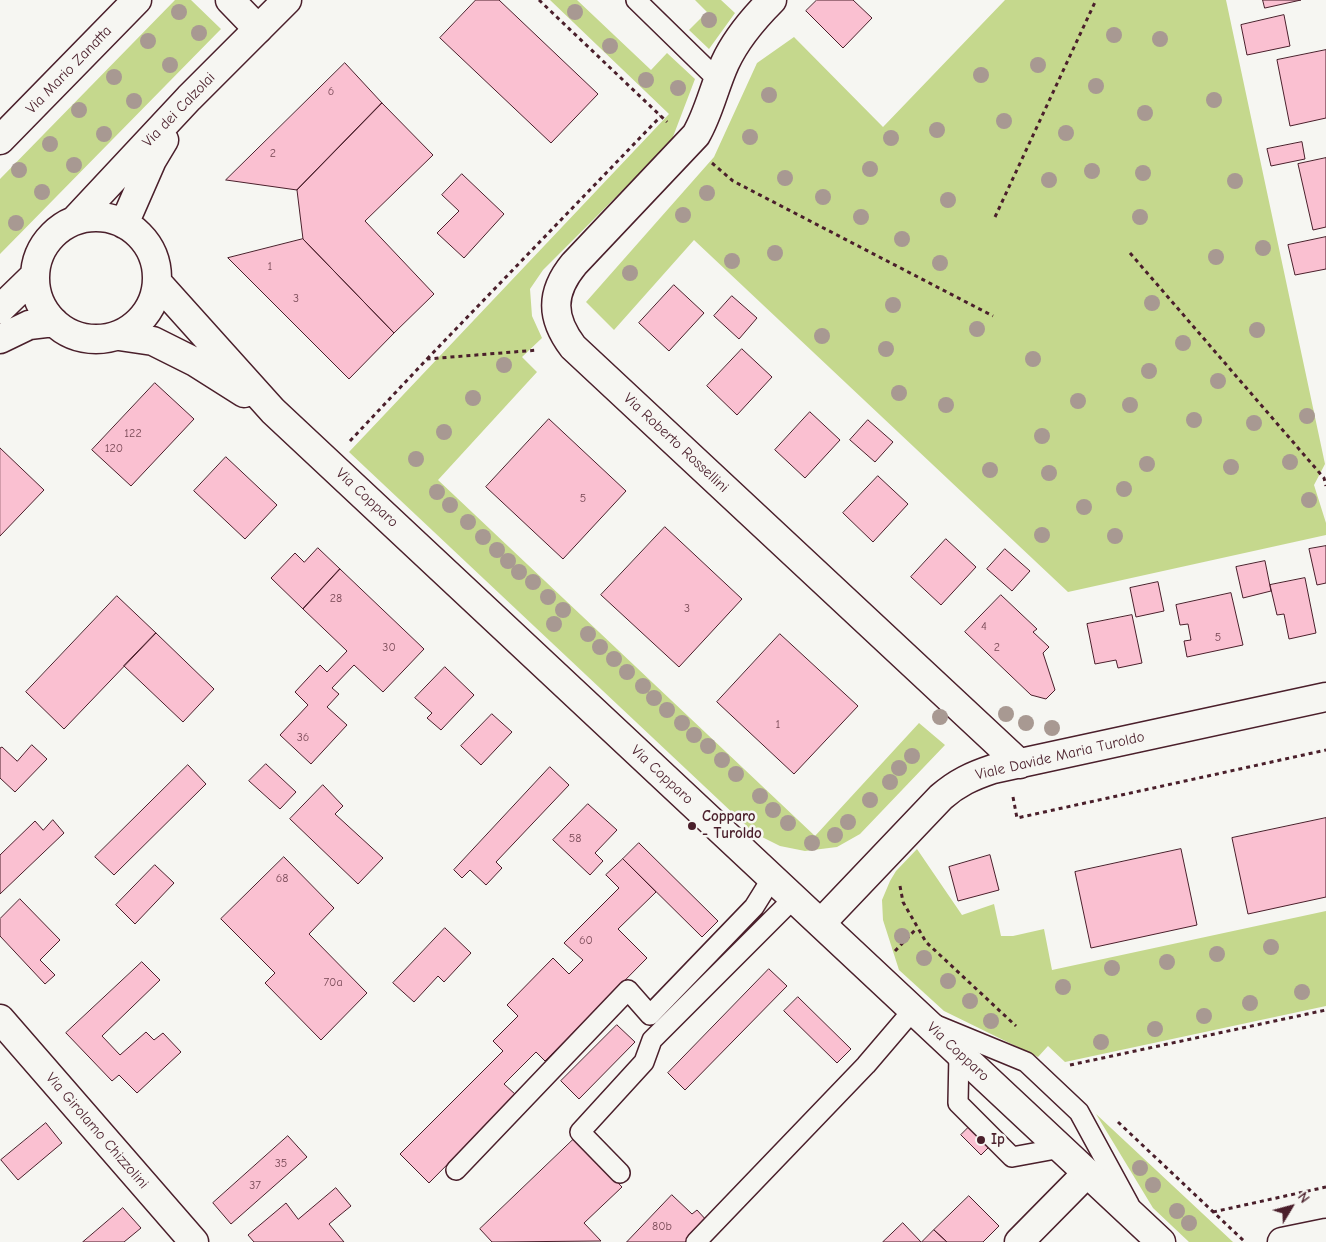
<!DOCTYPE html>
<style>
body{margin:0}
#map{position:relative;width:1326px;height:1242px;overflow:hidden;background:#f6f6f2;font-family:"Comic Neue",sans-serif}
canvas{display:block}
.north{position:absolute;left:1266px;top:1182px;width:50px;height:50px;-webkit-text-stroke:4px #f6f6f2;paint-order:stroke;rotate:53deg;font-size:14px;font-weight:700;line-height:20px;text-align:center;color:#4a1f2b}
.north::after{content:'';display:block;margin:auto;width:18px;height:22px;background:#4a1f2b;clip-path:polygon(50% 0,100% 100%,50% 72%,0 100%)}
</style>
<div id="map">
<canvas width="1326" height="1242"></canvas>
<div class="north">N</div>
</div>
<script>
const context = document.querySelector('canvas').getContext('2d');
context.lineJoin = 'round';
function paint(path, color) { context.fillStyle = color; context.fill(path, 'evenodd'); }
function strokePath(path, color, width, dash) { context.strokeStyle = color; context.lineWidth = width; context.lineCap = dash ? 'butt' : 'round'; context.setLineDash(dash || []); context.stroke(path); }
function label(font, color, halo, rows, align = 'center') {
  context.font = font + ' "Comic Neue",sans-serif'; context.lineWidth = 5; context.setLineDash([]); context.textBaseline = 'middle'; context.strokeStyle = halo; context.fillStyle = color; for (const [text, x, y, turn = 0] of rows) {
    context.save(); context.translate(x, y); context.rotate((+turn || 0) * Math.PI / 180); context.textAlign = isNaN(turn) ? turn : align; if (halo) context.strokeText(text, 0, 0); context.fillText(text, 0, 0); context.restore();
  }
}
paint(new Path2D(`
 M175,0H191L221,29L0,254V179Z
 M550,0H577L651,70L667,53L695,79L671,142L543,270L530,289L532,316L542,338L522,357L537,372L438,480L815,836L919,723L945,745L860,834L837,847L805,851L780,846L754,833L349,452L669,114Z
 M695,0H721L735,13L709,49L689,30L707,12Z
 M1005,0H1226L1325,464L1314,485L1326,523V535L1068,592L694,240L614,330L586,302L714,157L757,63L794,37L883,127Z
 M917,849L962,915L994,904L1001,936H1013L1044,929L1052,970L1326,911V1006L1065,1062L1048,1046L1038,1057L944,1011L899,970L883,920L882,900L890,881L896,871Z
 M1096,1114L1233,1242H1189L1153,1208Z`), '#c5d88d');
const building = new Path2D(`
 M476,0H499L598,94L551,143L440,38Z
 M817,0H853L872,18L843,48L806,11Z
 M1263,0H1301L1265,8Z
 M1284,15L1290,46L1247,55L1241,25Z
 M1326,50V118L1290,126L1277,60Z
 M345,63L382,103L297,190L226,180Z
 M382,103L433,155L365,221L434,294L394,333L303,239L297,190Z
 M1302,142L1305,159L1271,166L1267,149Z
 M1326,158V227L1313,230L1298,164Z
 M462,174L504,214L464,258L437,233L459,211L442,195Z
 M1326,237V269L1295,275L1288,245Z
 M303,239L394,333L349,379L228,258Z
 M674,285L704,313L669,351L639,323Z
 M732,296L757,318L739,339L714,316Z
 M742,349L772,377L737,415L707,386Z
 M155,383L194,419L131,486L92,450Z
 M810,412L840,440L805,478L775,450Z
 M549,419L626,491L563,559L486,487Z
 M868,420L893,442L875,462L850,440Z
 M0,448L44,490L0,536Z
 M226,457L277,505L245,539L194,491Z
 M878,476L908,504L873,542L843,513Z
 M665,527L742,599L679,667L601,595Z
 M946,539L976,567L941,605L911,577Z
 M1326,546V583L1317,585L1309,549Z
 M318,548L340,569L303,609L271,578L295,553L304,562Z
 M1005,549L1030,571L1012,591L987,569Z
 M1265,561L1271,591L1243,598L1236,567Z
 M340,569L424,649L383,692L354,665L332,688L339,694L327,707L347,725L311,764L280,735L308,705L295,692L320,665L327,672L347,651L303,609Z
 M1305,578L1316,633L1289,639L1284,614L1277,615L1270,585Z
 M1158,582L1164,611L1136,617L1130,588Z
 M1231,593L1243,645L1187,657L1184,641L1191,640L1188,624L1180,625L1176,605Z
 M1001,595L1037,629L1033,632L1049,647L1043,653L1055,690L1046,699L1031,695L965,632Z
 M117,596L156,633L64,729L26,692Z
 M1132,615L1142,663L1118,668L1116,660L1095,664L1087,624Z
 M156,633L214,689L183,722L124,666Z
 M780,634L858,706L794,774L717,702Z
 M445,667L474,695L441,730L427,718L432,713L415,698Z
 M492,714L512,732L481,765L461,746Z
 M32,745L47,759L15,792L0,778V748L2,747L17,761Z
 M266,764L296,792L280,809L249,781Z
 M188,765L206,784L114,875L95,857Z
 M550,767L569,785L496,862L502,868L486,885L470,870L462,878L454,870Z
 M323,785L343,806L335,814L383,858L358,884L290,819Z
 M588,804L617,830L595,853L603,861L590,875L553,840Z
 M1326,818V897L1248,914L1232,838Z
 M53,820L64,833L0,894V855L35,821L43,830Z
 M639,843L718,921L702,937L623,859Z
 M1181,849L1197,925L1091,948L1075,872Z
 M990,855L999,890L958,901L949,867Z
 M284,857L334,908L309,934L367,993L321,1040L265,983L275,973L221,919Z
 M623,859L656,892L618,929L647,958L545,1061L536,1052L504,1084L516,1095L429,1183L400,1154L503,1051L493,1041L518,1016L507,1005L553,958L569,974L583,960L564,943L619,888L606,875Z
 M155,865L174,883L135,924L116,905Z
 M20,899L60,940L40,960L55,975L45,984L0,936V919Z
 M445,928L471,953L444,982L438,976L414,1002L393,983Z
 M142,962L160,980L102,1036L120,1055L146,1032L154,1040L163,1033L181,1052L137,1093L119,1075L112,1081L66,1033Z
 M769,969L787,986L685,1090L668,1073Z
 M798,997L851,1049L837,1063L784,1011Z
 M617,1025L635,1042L579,1099L561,1081Z
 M979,1117L999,1137L981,1155L961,1135Z
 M46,1123L62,1143L18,1180L1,1160Z
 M288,1136L307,1157L231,1224L213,1203Z
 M575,1138L622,1187L584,1223L601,1241L492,1242L480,1229Z
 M336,1188L351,1206L329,1224L344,1242H254L248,1235L286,1203L298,1219Z
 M672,1195L692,1214L697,1210L708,1222L688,1242H627Z
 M969,1196L999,1226L983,1242H947L934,1230Z
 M123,1208L141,1228L124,1242H83Z
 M903,1223L921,1242H883Z
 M934,1230L947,1242H922Z`);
paint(building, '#fac0d1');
strokePath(building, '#4a1f2b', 1);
const lane = new Path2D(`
 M636,0L719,81
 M936,1025L1026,1062L1079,1112L1129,1204
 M959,1053L958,1103L1012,1157L1061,1148
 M456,1170L628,990L650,1015L754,907L772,878
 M620,1173L580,1132L644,1062L652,1040L794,898
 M696,1242L866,1065L913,1010`);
const street = new Path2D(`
 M230,0L258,29
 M772,0C754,18 736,39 725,63C714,87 709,113 696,135L574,264C550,293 551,318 573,347L1020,764
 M0,140L137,0
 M821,923L941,797C957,783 972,776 993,769L1326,697
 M0,1019L194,1242
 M1019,1242L1087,1173
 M1282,1242L1326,1233`);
const secondary = new Path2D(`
 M35 278a61 61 0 1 1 122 0a61 61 0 1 1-122 0Z
 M74,221L189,98L287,0
 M124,224L152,160L164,140
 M157,282L273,411L1161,1242
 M0,309L35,275
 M119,336L153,341L195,362L244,393
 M0,339L29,325L54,322`);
strokePath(lane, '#4a1f2b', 22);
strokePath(street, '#4a1f2b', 31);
strokePath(secondary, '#4a1f2b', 31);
strokePath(new Path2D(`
 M539,0L667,122
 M712,163L733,181L993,316
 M995,217L1096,0
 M1130,253L1324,478L1326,486
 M76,346L90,347
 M427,359L661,116
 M350,441L427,359L538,350
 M1013,797L1017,818L1326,750
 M900,886L903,902L926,942L1016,1026
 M895,951L917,928
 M1070,1065L1326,1010
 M1118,1122L1245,1242
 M1213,1212L1326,1187`), '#4a1f2b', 3, [4, 4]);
strokePath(lane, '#f6f6f2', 19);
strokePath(street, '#f6f6f2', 28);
strokePath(secondary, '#f6f6f2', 28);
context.fillStyle = '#a89992';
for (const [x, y] of [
 [179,12],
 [575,12],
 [709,20],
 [199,33],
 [1114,35],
 [1160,39],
 [148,41],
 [610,46],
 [170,65],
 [1038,65],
 [981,75],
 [114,77],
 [646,80],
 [1096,86],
 [678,88],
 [769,95],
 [1214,100],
 [134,101],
 [79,110],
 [1145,113],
 [1004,121],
 [937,130],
 [1066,133],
 [104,134],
 [750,137],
 [891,138],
 [50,144],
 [74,165],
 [870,169],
 [19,170],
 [1092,171],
 [1143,173],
 [785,178],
 [1049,180],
 [1235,181],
 [42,192],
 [707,193],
 [823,197],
 [948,200],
 [683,215],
 [861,217],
 [1140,217],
 [16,223],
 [902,239],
 [1263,248],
 [775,253],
 [1216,257],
 [732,261],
 [940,263],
 [630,273],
 [1152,303],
 [893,305],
 [977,329],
 [1257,330],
 [822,336],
 [1183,343],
 [886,349],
 [1033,359],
 [504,365],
 [1149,371],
 [1218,381],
 [899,393],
 [473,398],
 [1078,401],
 [946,405],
 [1130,405],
 [1307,416],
 [1194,420],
 [1254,423],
 [444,432],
 [1042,436],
 [416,459],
 [1290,462],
 [1147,464],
 [1231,467],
 [990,470],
 [1049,473],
 [1124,489],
 [437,492],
 [1309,500],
 [450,505],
 [1084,507],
 [468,522],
 [1042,535],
 [1115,536],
 [483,537],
 [497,550],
 [508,561],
 [519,572],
 [533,582],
 [548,597],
 [563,610],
 [554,624],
 [588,634],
 [600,647],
 [614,659],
 [627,672],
 [643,686],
 [654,698],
 [667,710],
 [1006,714],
 [940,717],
 [682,723],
 [1026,723],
 [1052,728],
 [694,735],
 [708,746],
 [912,756],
 [722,760],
 [899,768],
 [736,774],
 [890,782],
 [760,796],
 [870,800],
 [773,810],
 [848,822],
 [788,823],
 [835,835],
 [812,843],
 [902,936],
 [1271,947],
 [1217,954],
 [924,958],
 [1167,962],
 [1112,968],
 [948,981],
 [1063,987],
 [1302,992],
 [970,1001],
 [1250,1003],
 [1204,1016],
 [991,1021],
 [1155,1029],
 [1101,1042],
 [1140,1168],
 [1153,1185],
 [1177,1211],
 [1189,1223]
]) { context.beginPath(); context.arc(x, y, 8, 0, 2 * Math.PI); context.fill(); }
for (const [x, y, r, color] of [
 [692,826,5,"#4a1f2b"],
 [981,1140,5,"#4a1f2b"]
]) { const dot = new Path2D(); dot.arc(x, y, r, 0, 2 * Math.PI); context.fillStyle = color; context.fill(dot); strokePath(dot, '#f6f6f2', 2); }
label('12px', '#764754', null, [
 ["6",331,92],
 ["2",273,154],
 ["1",270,267],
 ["3",296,299],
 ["122",133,434],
 ["120",114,449],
 ["5",583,499],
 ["28",336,599],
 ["3",687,609],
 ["4",984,627],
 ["5",1218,638],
 ["30",389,648],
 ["2",997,648],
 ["1",778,725],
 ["36",303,738],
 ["58",575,839],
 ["68",282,879],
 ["60",586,941],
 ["70a",333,983],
 ["35",281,1164],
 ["37",255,1186],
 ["80b",662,1227]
]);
label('15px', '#4a1f2b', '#f6f6f2', [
 ["Via Mario Zanatta",69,70,-46],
 ["Via dei Calzolai",179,110,-46],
 ["Via Roberto Rossellini",676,443,43],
 ["Via Copparo",367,498,43],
 ["Viale Davide Maria Turoldo",1060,756,-13],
 ["Via Copparo",662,775,43],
 ["Via Copparo",958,1052,43],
 ["Via Girolamo Chizzolini",97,1131,49]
]);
label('bold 15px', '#4a1f2b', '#f6f6f2', [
 ["Copparo",702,817],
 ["- Turoldo",702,834],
 ["Ip",991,1140]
], 'left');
</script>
